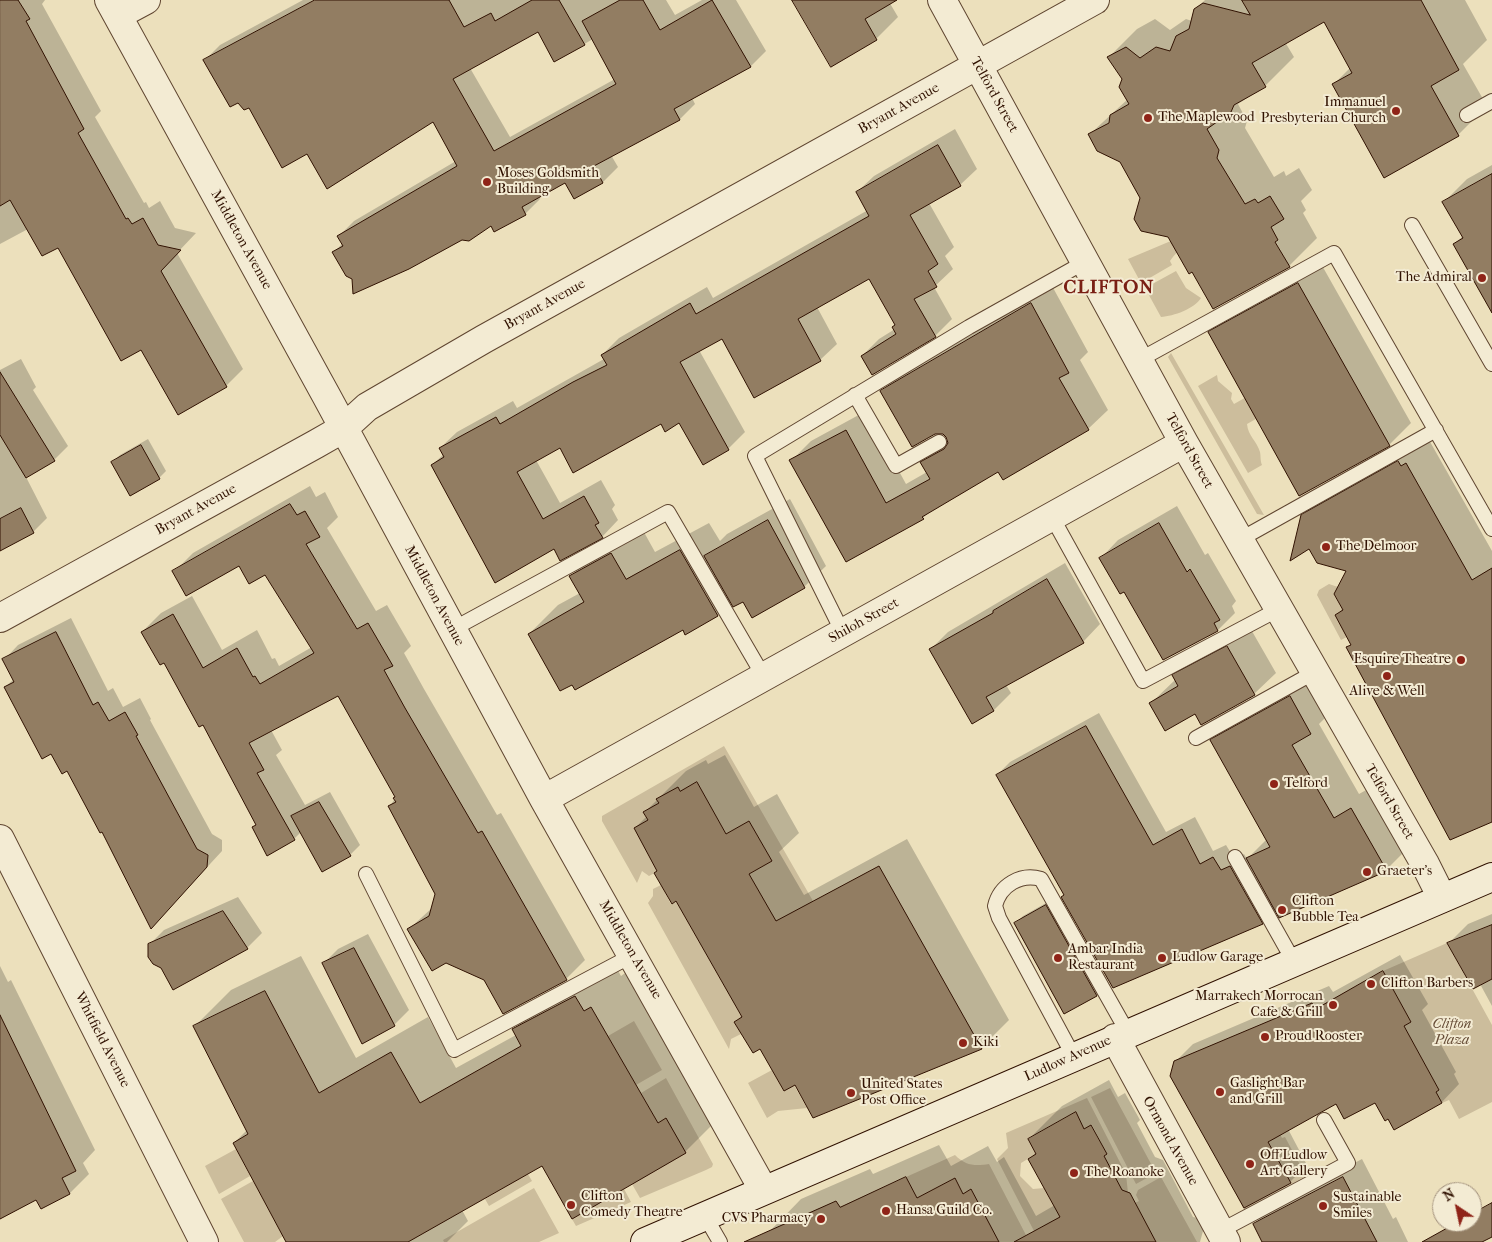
<!DOCTYPE html>
<style>
body{margin:0}
#map{position:relative;width:1492px;height:1242px;overflow:hidden;background:#ece0bc;font-family:"IM FELL French Canon",serif}
canvas{display:block}
.north{position:absolute;left:1432px;top:1182px;width:50px;height:50px;box-sizing:border-box;background:#f3ebd3;border:1px solid #a5947f;border-radius:50%;rotate:326deg;font-size:14px;font-weight:700;line-height:20px;text-align:center;color:#301101}
.north::after{content:'';display:block;margin:auto;width:18px;height:22px;background:#8f2418;clip-path:polygon(50% 0,100% 100%,50% 72%,0 100%)}
</style>
<div id="map">
<canvas width="1492" height="1242"></canvas>
<div class="north">N</div>
</div>
<script>
const context = document.querySelector('canvas').getContext('2d');
context.lineJoin = 'round';
function paint(path, color) { context.fillStyle = color; context.fill(path, 'evenodd'); }
function strokePath(path, color, width, dash) { context.strokeStyle = color; context.lineWidth = width; context.lineCap = dash ? 'butt' : 'round'; context.setLineDash(dash || []); context.stroke(path); }
function label(font, color, halo, rows, align = 'center') {
  context.font = font + ' "IM FELL French Canon",serif'; context.lineWidth = 4; context.setLineDash([]); context.textBaseline = 'middle'; context.strokeStyle = halo; context.fillStyle = color; for (const [text, x, y, turn = 0] of rows) {
    context.save(); context.translate(x, y); context.rotate((+turn || 0) * Math.PI / 180); context.textAlign = isNaN(turn) ? turn : align; if (halo) context.strokeText(text, 0, 0); context.fillText(text, 0, 0); context.restore();
  }
}
paint(new Path2D(`
 M1197,230C1189,249 1181,245 1170,261L1172,265L1141,283L1128,259Z
 M1176,271L1186,288L1201,298C1194,309 1174,316 1161,317L1145,288Z
 M1335,347L1346,368L1247,424C1248,436 1257,441 1260,452C1261,457 1260,460 1262,465L1248,473L1198,386L1217,375L1218,381L1232,393L1231,399L1234,404Z
 M1171,353L1264,515L1257,514L1168,357Z
 M1329,584L1338,587L1334,595L1343,610L1335,615L1360,630L1341,640L1317,595L1319,590Z
 M724,746L813,901L803,970L749,874L772,861L749,821L726,834L697,782L680,791L678,787L657,799L659,803L643,812L648,820L634,828L660,870L649,876L642,871L637,883L602,821V816Z
 M661,885L671,904L676,901L723,984L739,999L735,1005L742,1017L734,1022L741,1034L731,1039L729,1049L648,903L653,896V889Z
 M1447,943L1492,1025V1102L1459,1119L1449,1100L1442,1103L1436,1092L1439,1090L1404,1026L1411,1022L1383,971Z
 M634,1021L662,1070L636,1085L608,1036Z
 M772,1070L783,1090L794,1085L807,1108L778,1111L767,1118L748,1083Z
 M666,1078L713,1164L712,1167L706,1170L640,1198L632,1184L666,1118L658,1123L641,1093Z
 M1110,1088L1156,1173L1136,1184L1091,1097Z
 M1087,1098L1126,1174L1128,1193L1124,1194L1104,1156L1107,1154L1092,1125L1084,1129L1076,1112L1028,1138L1036,1154L1021,1163L1020,1176L1033,1189L1044,1188L1066,1223L1043,1226L1034,1231L997,1159L1008,1148L1006,1133Z
 M1277,1128L1282,1138L1285,1137L1306,1176L1244,1210L1233,1188L1279,1163L1267,1140Z
 M504,1133L532,1181L489,1206L485,1199L510,1184Z
 M236,1149L250,1176L219,1194L205,1166Z
 M955,1155C966,1166 975,1166 989,1164L1026,1235L1015,1242H996L971,1189L963,1194L955,1178L917,1198L906,1177Z
 M1161,1177L1197,1242H1156L1135,1203L1139,1201L1136,1195L1138,1190Z
 M253,1181L283,1236L275,1242H244L221,1199Z
 M534,1188L559,1233L539,1242H444L443,1240Z
 M624,1189L631,1202L576,1226L572,1219Z`), '#ccbd9c');
paint(new Path2D(`
 M0,0H45L42,4L101,111L95,117L144,203L146,202L149,208L160,201L175,228L196,233L177,253L243,369L226,386L142,348L59,246L28,229L0,244Z
 M303,0H666L675,15L702,0H736L766,51L751,66L692,98L695,104L680,119L611,155L618,167L603,182L574,198L565,182L539,196L540,199L525,214L492,224L462,238L354,278L334,252L343,243L339,236L354,221L456,161L433,121L307,152L249,106L205,60L220,45ZM538,31L555,61L593,39L615,79L510,137L470,68Z
 M793,0H888L898,17L876,39Z
 M1205,0H1465L1487,40L1463,64L1487,106L1458,135L1334,84L1350,68L1324,20L1285,42L1294,57L1265,86L1238,104L1247,121L1245,128L1274,177L1284,171L1286,176L1299,168L1312,190L1301,201L1306,210L1303,213L1317,238L1289,266L1193,270L1141,198L1120,161L1090,134L1128,99L1123,79L1109,57L1137,29L1155,19L1170,30L1186,19L1192,21L1195,10Z
 M955,129L977,169L960,185L929,203L954,247L945,256L953,269L934,287L952,319L935,336L862,356L879,339L895,329L896,324L870,278L817,307L837,344L820,360L722,337L699,350L745,432L728,449L680,421L661,423L560,447L536,460L560,503L601,480L615,505L612,509L618,520L602,537L554,547L432,465L444,454L440,448L457,432L513,401L517,408L604,359L602,355L619,338L707,287L713,298L868,210L857,192L874,176Z
 M1492,165V311L1454,244L1463,236L1444,202L1467,179Z
 M1320,262L1411,423L1389,445L1209,332L1231,311Z
 M1051,284L1088,352L1080,360L1108,410L1088,429L999,471L930,511L923,518L846,560L791,461L811,441L866,411L906,484L927,472L922,463L948,439L945,434L882,391L902,371Z
 M21,359L36,387L33,390L68,446L54,460L26,477L47,518L33,532L0,549V370Z
 M148,439L166,471L159,478L113,462L120,455Z
 M1429,440L1492,551V821L1348,647L1352,643L1337,615L1343,608L1347,570L1302,516L1326,492Z
 M310,486L316,497L325,492L338,517L327,528L376,611L387,605L411,646L404,653L424,689L497,815L501,813L585,960L566,979H485L409,929L433,907L436,894L390,806L396,797L338,695L271,730L282,750L276,755L305,805L330,792L360,845L350,855L301,832L294,839L257,824L203,723L164,661L142,632L161,613L192,596L222,650L257,630L272,659L275,658L279,666L312,647L266,573L239,564L174,572L193,553Z
 M790,499L826,566L804,587L731,601L718,615L686,633L683,629L529,634L558,605L580,593L571,576L599,548L640,525L655,552L709,523L720,541L727,534Z
 M1177,506L1205,555L1208,553L1236,601L1232,606L1235,613L1218,630L1125,590L1101,558L1118,540Z
 M1065,563L1100,624L1083,642L1006,685L1011,693L994,710L931,649L948,632Z
 M71,618L108,691L113,688L123,707L140,698L151,719L150,720L212,834L222,840V851L152,927L103,831L68,770L52,753L5,687L14,679L4,660L18,645Z
 M1249,626L1276,673L1254,694L1151,703L1176,679L1174,676L1195,654Z
 M1316,672L1335,708L1319,724L1359,794L1377,784L1411,845L1386,870L1276,909L1262,923L1065,895L997,775L1010,762L1099,713L1166,832L1195,817L1213,851L1226,845L1234,858L1244,854L1247,859L1267,839L1211,741L1236,715Z
 M725,755L754,807L777,794L799,833L779,852L804,895L907,839L1009,1020L981,1048L814,1117L795,1083L736,1022L742,1015L635,828L647,816L645,812L686,771L706,760L708,764Z
 M238,897L262,933L247,948L150,944L164,930Z
 M1053,899L1103,988L1096,995L1016,923L1023,916Z
 M1492,914V1006L1480,984L1449,943L1468,924Z
 M368,934L409,1010L394,1025L324,963L338,949Z
 M1400,955L1428,1004L1422,1010L1456,1072L1454,1074L1459,1084L1442,1102L1394,1128L1376,1101L1336,1102L1288,1129L1307,1165L1290,1182L1175,1062L1193,1044L1329,986L1333,992Z
 M301,956L356,1058L428,1017L456,1068L516,1035L513,1030L550,993L612,960L621,976L628,971L721,1116L685,1152L542,1165L462,1210L468,1221L447,1242H289L234,1143L247,1130L195,1026L231,990Z
 M0,966L8,982L11,980L95,1150L83,1163L89,1174L70,1193L37,1198L0,1217Z
 M1109,1080L1118,1097L1125,1093L1140,1120L1137,1123L1155,1157L1163,1160L1193,1217L1206,1220L1200,1242H970L986,1210L939,1242H767L768,1233L801,1199L870,1169L873,1174L939,1145L951,1166L988,1146L997,1162L1004,1157L1036,1216L1055,1205L1030,1159L1036,1152L1029,1139L1062,1106Z
 M1362,1159L1393,1219L1396,1217L1408,1242H1263L1254,1224L1273,1205Z`), '#0003');
const building = new Path2D(`
 M0,0H18L30,19L26,21L84,129L78,133L126,219L128,218L132,224L143,218L158,245L181,250L161,271L227,387L178,415L141,350L121,361L58,248L42,256L10,200L0,206Z
 M315,0H449L464,27L491,13L495,21L532,0H559L585,45L554,62L538,32L453,79L494,151L616,84L582,21L620,0H643L660,30L712,0L751,67L674,109L680,120L594,166L603,183L574,199L565,183L522,207L526,215L494,232L491,226L469,241L462,240L409,269L353,294L352,279L346,276L332,252L343,246L337,236L457,166L433,122L327,189L307,154L282,168L249,108L244,110L238,103L230,107L203,60Z
 M792,0H897L865,19L877,40L831,67Z
 M1242,0H1421L1459,70L1431,86L1459,136L1384,178L1332,84L1352,73L1324,22L1252,63L1266,87L1234,105L1231,112L1207,129L1219,150L1217,158L1245,204L1255,199L1258,203L1270,196L1284,219L1271,227L1278,240L1275,242L1290,267L1213,309L1192,272L1189,274L1168,237L1141,231L1134,219L1140,198L1120,162L1097,151L1088,134L1109,123L1110,115L1129,104L1119,87L1122,79L1107,57L1126,47L1140,58L1156,47L1170,51L1176,36L1189,29L1194,9L1203,3L1250,15Z
 M938,145L961,186L910,215L938,264L928,271L937,287L914,299L936,337L872,375L861,356L896,334L892,327L895,325L869,279L798,319L821,361L754,398L722,339L680,362L729,450L703,465L679,423L665,432L661,424L573,473L560,448L517,472L543,519L584,496L599,523L595,525L603,538L560,561L554,549L495,583L431,465L444,457L439,448L496,417L500,424L573,382L607,365L601,355L690,303L696,314L869,216L856,192Z
 M1492,174V313L1453,244L1463,238L1442,202Z
 M1298,283L1390,446L1299,496L1208,332Z
 M1031,303L1069,373L1059,378L1089,430L1003,480L998,472L922,517L924,519L846,562L789,460L846,430L886,503L930,479L920,462L944,449L948,443L946,437L943,434H935L912,447L880,391Z
 M0,372L55,461L26,478L0,435Z
 M141,445L160,479L130,496L111,462Z
 M1398,461L1401,466L1406,463L1472,580L1492,568V822L1450,840L1346,647L1351,645L1335,615L1343,610L1334,594L1346,571L1317,563L1309,549L1290,561L1301,515Z
 M290,504L297,515L305,511L320,537L306,544L357,629L368,623L393,666L384,670L405,708L478,833L482,831L567,980L503,1014L484,980L446,963L432,971L407,929L429,916L435,894L388,806L396,802L393,798L395,797L338,696L249,743L264,770L257,773L295,840L267,856L252,827L256,825L203,725L199,727L164,663L160,665L141,632L173,614L203,668L237,648L253,677L255,676L260,684L314,653L265,575L249,584L239,566L186,596L172,571Z
 M21,508L34,533L0,551V519Z
 M768,520L805,588L752,618L743,602L733,607L704,556Z
 M1159,523L1187,572L1190,569L1220,620L1214,623L1218,631L1163,660L1124,592L1120,594L1099,558Z
 M680,550L718,616L685,635L683,630L575,690L572,685L560,691L528,634L584,602L569,576L611,553L626,579Z
 M1047,579L1084,643L986,697L994,711L972,724L929,649L993,613V611Z
 M56,632L93,705L98,702L109,721L125,712L138,735L136,736L197,849L208,855L207,867L151,929L102,832L100,833L67,771L62,774L51,754L42,759L4,687L14,682L2,659Z
 M1227,646L1255,695L1201,725L1195,714L1165,731L1149,703L1178,686L1172,675Z
 M1290,696L1311,734L1292,745L1334,818L1351,808L1387,871L1279,918L1246,858L1270,847L1210,740Z
 M1086,726L1153,845L1182,829L1200,864L1213,857L1221,870L1230,866L1263,924L1113,988L1061,897L1064,895L996,775Z
 M697,782L726,834L749,821L772,861L749,874L776,921L879,866L982,1049L813,1118L795,1085L784,1091L760,1049L753,1053L734,1022L742,1017L676,901L672,904L654,873L657,871L634,828L648,820L643,812L659,803L656,799L678,787L680,791Z
 M319,802L351,856L322,872L291,816Z
 M1046,905L1097,996L1064,1014L1014,923Z
 M223,911L248,949L173,990L161,968L153,964L148,957V944Z
 M1492,925V979L1473,989L1447,943Z
 M354,948L395,1026L362,1044L322,963Z
 M1383,971L1411,1022L1404,1026L1439,1090L1436,1092L1442,1103L1394,1130L1388,1119L1385,1121L1375,1103L1344,1119L1336,1104L1268,1142L1291,1183L1244,1208L1170,1076L1174,1061L1312,1003L1315,1009Z
 M265,991L319,1093L391,1052L420,1103L521,1046L512,1029L575,996L584,1011L591,1007L658,1123L666,1118L686,1153L572,1219L542,1166L408,1242H286L233,1143L248,1134L193,1026Z
 M0,1015L76,1171L62,1178L70,1194L41,1209L36,1200L0,1219Z
 M1076,1112L1084,1129L1091,1125L1107,1154L1104,1156L1122,1190L1130,1193L1156,1242H1014L1060,1217L1028,1159L1036,1154L1028,1139Z
 M906,1177L917,1198L955,1178L963,1194L971,1189L999,1242H744L836,1201L840,1207Z
 M1343,1177L1377,1242H1262L1253,1224Z
 M1492,1203V1237L1482,1242H1422L1458,1222H1472V1214Z`);
paint(building, '#927d62');
strokePath(building, '#301101', 1);
const lane = new Path2D(`
 M1467,115L1492,101
 M1412,225L1492,364
 M1139,360L1334,253L1492,529
 M855,395L896,466L939,442
 M1052,517L1143,681L1279,609
 M1239,540L1436,430
 M453,629L668,512L764,677
 M843,633L755,456L969,327L1085,262
 M1196,738L1315,672
 M1235,857L1294,962
 M366,874L454,1050L633,955
 M1074,1057L999,918L995,906C1000,885 1021,873 1041,879L1128,1033
 M705,1216L720,1242
 M1220,1231L1348,1163L1324,1120`);
const street = new Path2D(`
 M109,0L327,397L544,799L763,1189
 M942,0L1184,443L1425,864L1442,898
 M118,15L146,0
 M0,618L316,444L344,428L367,407L484,339L1095,0
 M544,799L1184,443
 M0,839L204,1242
 M1115,1038L1226,1242`);
const secondary = new Path2D(`
 M645,1242L1492,877`);
strokePath(lane, '#5f4530', 16);
strokePath(street, '#5f4530', 30);
strokePath(secondary, '#301101', 30);
strokePath(lane, '#f3ebd3', 14);
strokePath(street, '#f3ebd3', 28);
strokePath(secondary, '#f3ebd3', 28);
for (const [x, y, r, color] of [
 [1396,111,5,"#8f2418"],
 [1148,118,5,"#8f2418"],
 [487,182,5,"#8f2418"],
 [1482,278,5,"#8f2418"],
 [1326,547,5,"#8f2418"],
 [1461,660,5,"#8f2418"],
 [1387,676,5,"#8f2418"],
 [1274,784,5,"#8f2418"],
 [1367,872,5,"#8f2418"],
 [1282,910,5,"#8f2418"],
 [1058,958,5,"#8f2418"],
 [1162,958,5,"#8f2418"],
 [1371,984,5,"#8f2418"],
 [1333,1005,5,"#8f2418"],
 [1265,1037,5,"#8f2418"],
 [963,1043,5,"#8f2418"],
 [1220,1092,5,"#8f2418"],
 [851,1093,5,"#8f2418"],
 [1250,1164,5,"#8f2418"],
 [1074,1173,5,"#8f2418"],
 [571,1205,5,"#8f2418"],
 [1323,1206,5,"#8f2418"],
 [886,1211,5,"#8f2418"],
 [821,1219,5,"#8f2418"]
]) { const dot = new Path2D(); dot.arc(x, y, r, 0, 2 * Math.PI); context.fillStyle = color; context.fill(dot); strokePath(dot, '#f3ebd3', 2); }
label('14px', '#301101', '#f3ebd3', [
 ["Telford Street",994,95,61],
 ["Bryant Avenue",899,109,-29],
 ["Middleton Avenue",241,240,61],
 ["Bryant Avenue",545,305,-29],
 ["Telford Street",1189,451,61],
 ["Bryant Avenue",196,510,-29],
 ["Middleton Avenue",434,596,62],
 ["Shiloh Street",864,621,-29],
 ["Telford Street",1389,802,60],
 ["Middleton Avenue",630,950,60],
 ["Whitfield Avenue",102,1040,63],
 ["Ludlow Avenue",1068,1059,-24],
 ["Ormond Avenue",1170,1141,61]
]);
label('14px', '#301101', '#f3ebd3', [
 ["Immanuel",1386,103,"right"],
 ["Presbyterian Church",1386,119,"right"],
 ["The Maplewood",1158,118],
 ["Moses Goldsmith",497,174],
 ["Building",497,190],
 ["The Admiral",1472,278,"right"],
 ["The Delmoor",1336,547],
 ["Esquire Theatre",1451,660,"right"],
 ["Alive & Well",1387,692,"center"],
 ["Telford",1284,784],
 ["Graeter's",1377,872],
 ["Clifton",1292,902],
 ["Bubble Tea",1292,918],
 ["Ambar India",1068,950],
 ["Restaurant",1068,966],
 ["Ludlow Garage",1172,958],
 ["Clifton Barbers",1381,984],
 ["Marrakech Morrocan",1323,997,"right"],
 ["Cafe & Grill",1323,1013,"right"],
 ["Proud Rooster",1275,1037],
 ["Kiki",973,1043],
 ["Gaslight Bar",1230,1084],
 ["and Grill",1230,1100],
 ["United States",861,1085],
 ["Post Office",861,1101],
 ["Off Ludlow",1260,1156],
 ["Art Gallery",1260,1172],
 ["The Roanoke",1084,1173],
 ["Clifton",581,1197],
 ["Comedy Theatre",581,1213],
 ["Sustainable",1333,1198],
 ["Smiles",1333,1214],
 ["Hansa Guild Co.",896,1211],
 ["CVS Pharmacy",811,1219,"right"]
], 'left');
label('italic 14px', '#674d37', '#f3ebd3', [
 ["Clifton",1452,1025],
 ["Plaza",1452,1041]
]);
context.letterSpacing = '1px';
label('bold 19px', '#7a1f14', '#f3ebd3', [
 ["CLIFTON",1109,288]
]);
context.letterSpacing = '0px';
</script>
